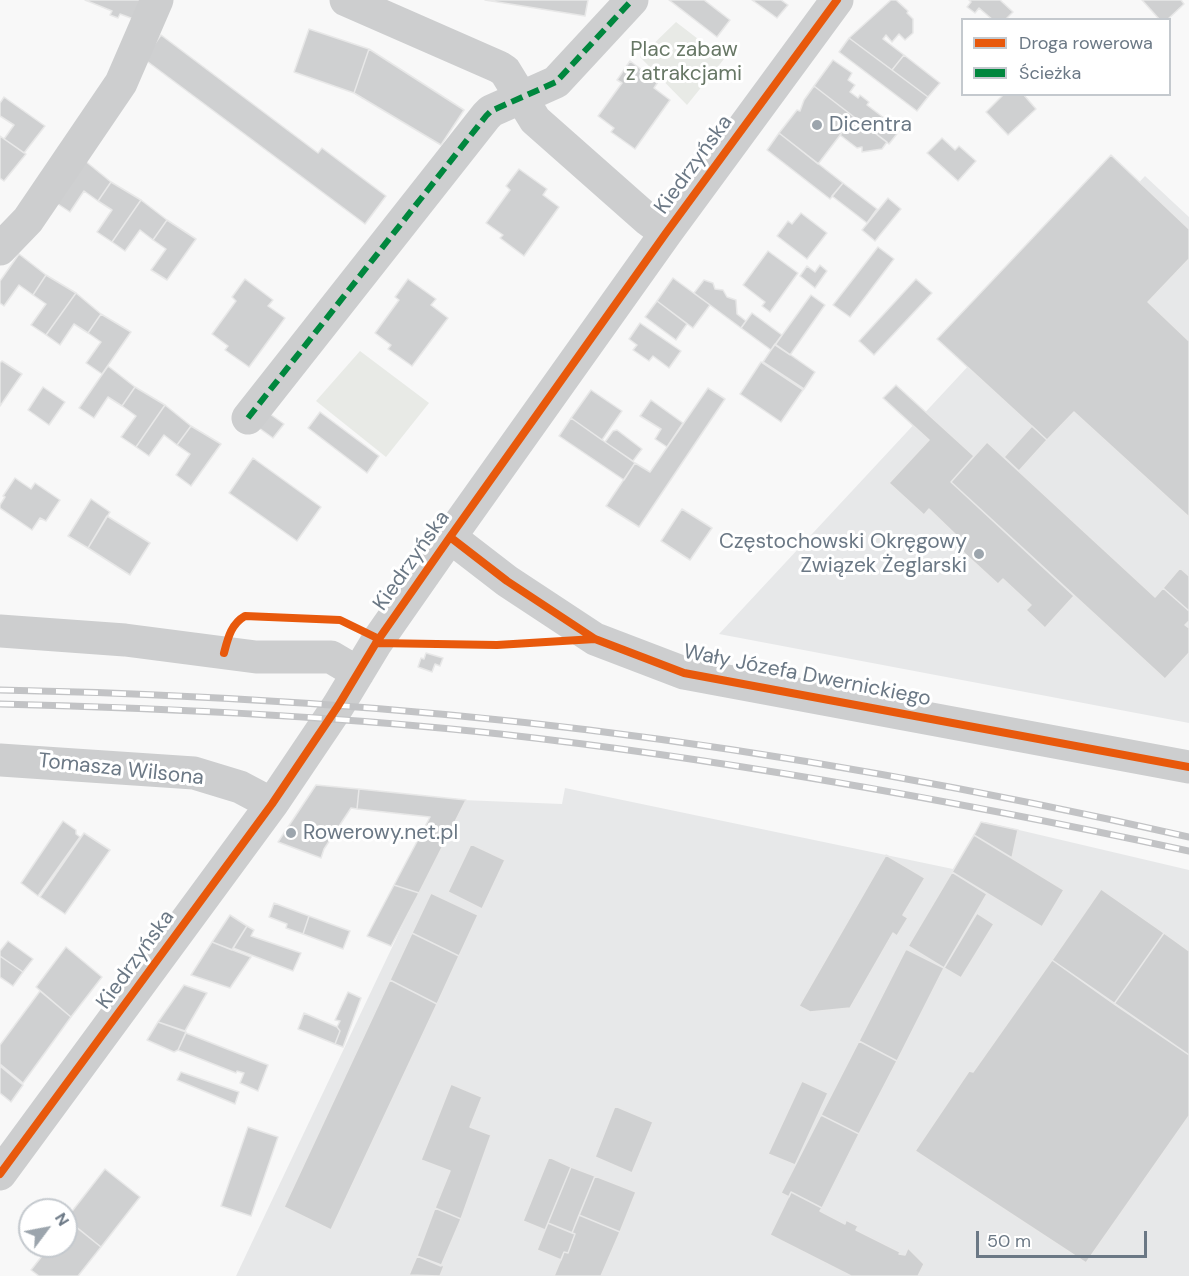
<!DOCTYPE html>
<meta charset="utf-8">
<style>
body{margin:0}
#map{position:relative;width:1189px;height:1276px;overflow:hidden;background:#f8f8f8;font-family:"DM Sans",sans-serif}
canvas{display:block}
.legend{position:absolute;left:961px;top:18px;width:210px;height:78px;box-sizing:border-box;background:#fff;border:2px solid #c4c9ce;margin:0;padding:8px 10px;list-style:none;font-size:18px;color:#6b7885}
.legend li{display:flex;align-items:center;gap:12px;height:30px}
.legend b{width:30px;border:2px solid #c4c9ce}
.north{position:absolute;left:18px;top:1198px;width:60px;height:60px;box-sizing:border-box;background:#fff;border:2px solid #c4c9ce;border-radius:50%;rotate:58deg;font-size:16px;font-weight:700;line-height:24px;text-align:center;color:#6b7885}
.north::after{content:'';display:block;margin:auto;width:21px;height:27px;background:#9ca5ad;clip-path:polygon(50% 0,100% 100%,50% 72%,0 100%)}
.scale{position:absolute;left:976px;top:1231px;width:171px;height:27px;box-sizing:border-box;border:3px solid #6b7885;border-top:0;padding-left:8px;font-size:18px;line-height:21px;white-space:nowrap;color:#6b7885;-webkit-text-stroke:4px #fff;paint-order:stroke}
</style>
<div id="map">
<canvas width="1189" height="1276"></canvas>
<ul class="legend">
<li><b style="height:8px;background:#e8590c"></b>Droga rowerowa</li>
<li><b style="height:8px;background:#00873e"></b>Ścieżka</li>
</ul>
<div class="north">N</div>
<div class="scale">50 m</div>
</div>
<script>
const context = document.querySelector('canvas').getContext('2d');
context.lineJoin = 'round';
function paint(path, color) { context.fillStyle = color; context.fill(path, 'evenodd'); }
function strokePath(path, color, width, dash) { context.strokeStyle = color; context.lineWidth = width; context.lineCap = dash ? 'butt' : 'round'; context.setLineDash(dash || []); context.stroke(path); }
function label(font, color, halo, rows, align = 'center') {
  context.font = font + ' "DM Sans",sans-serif'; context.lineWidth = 6; context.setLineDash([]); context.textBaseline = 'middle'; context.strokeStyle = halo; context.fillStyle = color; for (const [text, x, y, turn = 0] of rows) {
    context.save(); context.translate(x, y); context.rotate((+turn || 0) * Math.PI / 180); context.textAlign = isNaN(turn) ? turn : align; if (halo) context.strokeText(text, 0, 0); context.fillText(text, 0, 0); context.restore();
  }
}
paint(new Path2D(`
 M1145,176L1189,217V723L719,634Z
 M565,788L953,869L985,822L1189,870V1276H236L462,800L562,804Z`), '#e7e8e9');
paint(new Path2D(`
 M676,22L724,59L687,105L640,57Z
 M360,351L429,403L386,457L316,401Z`), '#e8eae6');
const building = new Path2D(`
 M85,0H147L139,21L120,14L118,18L110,15L112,11Z
 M485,0H588L585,16Z
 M669,0H704L730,20L717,37Z
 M752,0H781L788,5L777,18Z
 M891,0H896L908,11L907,13L913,19V33L905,40L899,34L892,42L886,35L883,39L904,55L892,70L849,38Z
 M969,0H1000L1013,12L1005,20H993L979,8L975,13L967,7L971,2Z
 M1142,0H1181L1184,4L1167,20H1160Z
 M309,29L369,49L354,93L294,72Z
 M161,35L318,153L322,148L386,196L365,224L144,59Z
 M849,38L928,97L917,111L839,52Z
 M369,49L464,110L441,145L354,93Z
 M904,55L940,83L928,97L892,70Z
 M833,60L852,73L848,80L855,85L850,92L858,98L860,95L869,102L867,105L900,130L889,144L814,86Z
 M630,61L658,82L654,88L670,100L635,149L611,132L614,128L598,116L622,83L617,80Z
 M814,86L854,117L818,164L779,133L797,110L800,111L804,100Z
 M1004,94H1023L1036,109L1008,135L986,112Z
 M4,97L45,126L24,153L4,139L14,125L0,116V103Z
 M854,117L887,142L882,149L862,152V147L857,148L840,135Z
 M779,133L843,183L830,199L767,150Z
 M0,136L26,154L4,181L0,178Z
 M942,138L955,150L959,146L976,161L958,181L927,153Z
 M1111,155L1189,229V259L1148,302L1189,341V517L1074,412L1047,440L937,339Z
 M84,160L111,182L98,201L84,191L70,212L55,202Z
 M519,169L547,189L543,195L559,207L524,256L500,238L503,235L486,223L510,190L506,186Z
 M111,182L141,200L112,242L97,232L112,210L98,201Z
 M843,183L877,209L867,223L832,196Z
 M888,198L901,209L875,241L862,230Z
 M141,200L167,220L153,240L140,230L125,251L112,242Z
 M801,213L827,233L807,259L777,236L788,221L792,224Z
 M167,220L196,239L167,280L151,270L166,249L153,240Z
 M878,247L894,259L850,317L833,305Z
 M768,251L798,273L770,312L762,306L765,302L743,285Z
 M19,254L46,275L33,295L19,285L4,306L0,303V281Z
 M820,265L827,271L815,288L800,276L807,266L815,272Z
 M46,275L76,293L46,335L31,325L46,304L33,295Z
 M673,278L710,305L693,328L657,301Z
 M245,279L273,300L268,306L285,318L249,367L225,350L228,346L212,334L236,301L232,297Z
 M408,279L436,299L431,305L448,318L412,366L388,349L391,345L375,333L399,300L395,297Z
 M916,279L932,293L874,355L859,341Z
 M704,280L713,283L715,289L723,290L727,297L736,300L737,314L746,321L741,328L694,293Z
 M76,293L101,314L88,333L74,324L60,345L46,335Z
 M811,295L825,305L790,355L775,345Z
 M657,301L687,324L676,340L645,317Z
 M752,313L782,335L771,350L741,328Z
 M101,314L131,332L102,374L86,363L101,342L88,333Z
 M640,323L681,351L669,368L653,356L649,361L633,350L637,345L629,339Z
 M775,344L815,372L804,389L763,362Z
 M2,361L22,374L0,406V363Z
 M761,362L803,390L781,422L740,394Z
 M108,366L135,387L122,406L108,397L94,418L79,408Z
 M896,385L974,456L951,482L1074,596L1045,628L1026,610L1031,605L1003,579L998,584L951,541L956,535L929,509L924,515L889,483L929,440L883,398Z
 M43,387L65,402L49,425L28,410Z
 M135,387L165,405L136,447L121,437L136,416L122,406Z
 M708,388L725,399L639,527L606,506L635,463L650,472Z
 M591,390L622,411L602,440L571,418Z
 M651,400L683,423L667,447L655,439L661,429L640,416Z
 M165,405L191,426L177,445L164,435L149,456L136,447Z
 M320,412L379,456L367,473L308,428Z
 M270,414L284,424L273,438L259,428Z
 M571,418L635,463L624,480L559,436Z
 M191,426L221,444L191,486L176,475L190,454L177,445Z
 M1032,426L1047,440L1019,471L1004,457Z
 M617,430L642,449L633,461L605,442L613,431Z
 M987,442L1155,597L1163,588L1189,611V621L1185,625L1189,628V653L1165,679L951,482Z
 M253,458L321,507L297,541L229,493Z
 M15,478L31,489L35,483L60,500L46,521L40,518L32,530L0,508V505L5,497L3,496Z
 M91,499L110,512L88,548L68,536Z
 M682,509L712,528L690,560L661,541Z
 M107,516L150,543L130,575L88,548Z
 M1180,568L1189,576V611L1163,588Z
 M426,653L443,658L440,666L435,664L432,672L418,667L421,658L424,659Z
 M316,785L359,789L357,809L351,808L324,849L321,858L278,842Z
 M359,789L466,800L419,893L394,885L430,817L357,809Z
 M63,821L76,830V834L80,837L38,896L21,883Z
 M981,822L1018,830L1012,858L974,835Z
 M84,833L110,850L65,914L40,897Z
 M974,835L1064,890L1042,927L952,872Z
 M471,844L505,860L482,909L448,892Z
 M886,855L925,878L903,915L908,918L897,936L893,933L850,1008L810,1012L799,1006Z
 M952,872L987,894L944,968L908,946Z
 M394,885L419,893L391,946L367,936Z
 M1101,889L1164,933L1114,1004L1052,960Z
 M431,893L478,915L459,956L412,933Z
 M274,903L309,916L303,934L286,928L287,924L269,917Z
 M977,913L994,924L961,978L944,968Z
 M230,915L247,926L232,950L212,942Z
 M309,916L350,931L343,949L303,934Z
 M247,926L254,930L251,936L301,953L293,971L233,948Z
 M412,933L459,956L437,1004L390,980Z
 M1164,933L1189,951V1055L1114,1004Z
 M8,941L33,959L23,972L0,956V951Z
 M212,942L251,957L230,988L191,975Z
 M66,947L102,977L71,1017L36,987Z
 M906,949L944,968L897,1061L859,1041Z
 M0,956L23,972L13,986L0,977Z
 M1052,960L1189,1055V1116L1086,1263L915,1151L969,1071L973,1072Z
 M390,980L437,1004L331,1230L284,1207Z
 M184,985L207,993L185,1031L158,1022Z
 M40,991L71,1017L23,1083L0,1064V1045Z
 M348,992L361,998L343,1047L335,1044L340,1031L337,1027L340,1021L335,1020Z
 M304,1013L337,1027L340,1031L335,1044L298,1029Z
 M158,1022L186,1032L178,1050L174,1052L147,1040Z
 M186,1033L268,1065L258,1091L240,1083L244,1073L237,1071L236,1073L178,1050Z
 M859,1041L897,1061L859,1134L821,1115Z
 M0,1066L23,1085L11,1102L0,1093Z
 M181,1072L239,1092L235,1104L177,1080Z
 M802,1081L828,1093L795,1165L768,1154Z
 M451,1084L482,1097L470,1127L491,1135L461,1219L435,1208L450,1171L421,1160Z
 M615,1106L653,1122L632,1173L595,1157Z
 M821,1115L859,1134L822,1208L791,1192L789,1197L781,1193Z
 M248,1127L278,1137L251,1216L221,1206Z
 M549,1157L571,1167L545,1230L523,1221Z
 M571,1167L595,1176L572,1233L548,1223Z
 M105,1169L140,1197L101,1247L66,1219Z
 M595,1176L636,1192L620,1232L579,1215Z
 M791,1192L822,1208L820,1211L845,1224L846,1220L858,1226L856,1230L900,1252L899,1254L905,1255L908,1248L924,1264L918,1276H851L770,1235Z
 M435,1208L461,1219L441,1266L417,1256Z
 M579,1215L620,1232L601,1276H554L564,1252L568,1253L575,1234L572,1233Z
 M69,1221L101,1247L78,1276H39L31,1270L50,1246H66V1225Z
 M548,1223L575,1234L568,1253L564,1252L561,1260L537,1250Z
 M417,1256L444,1266L440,1276L409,1275Z`);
paint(building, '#cfd0d1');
strokePath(building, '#e8e8e8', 1.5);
strokePath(new Path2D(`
 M346,0L499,67L505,71L535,120L647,219L666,233
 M0,249L28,220L121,83L157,0
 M248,418L486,116L491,111L556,82L632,0
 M450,537L507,581L595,639L684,673L1189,767
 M0,631L125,640L256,657H331L358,673
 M0,760L194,773L240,787L272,804
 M0,1174L272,804L338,706L376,643L450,537L666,233L837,0`), '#cdcecf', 33);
const rail = new Path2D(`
 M0,690C197,694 394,706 589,730C791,755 991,792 1189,837
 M0,704C167,708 334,716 500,734C732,760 961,802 1189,851`);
strokePath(rail, '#c2c3c5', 7);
strokePath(rail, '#fff', 4.5, [14]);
strokePath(new Path2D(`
 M248,418L486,116L491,111L556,82L632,0`), '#00873e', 6, [12, 6]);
strokePath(new Path2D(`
 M450,537L507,581L595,639L684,673L1189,767
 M376,643L497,645L595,639
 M224,653C228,638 231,624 245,616L340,620L379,639
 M0,1174L272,804L338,706L376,643L450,537L666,233L837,0`), '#e8590c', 8);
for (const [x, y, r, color] of [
 [817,125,6,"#9ca5ad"],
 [979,554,6,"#9ca5ad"],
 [291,833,6,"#9ca5ad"]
]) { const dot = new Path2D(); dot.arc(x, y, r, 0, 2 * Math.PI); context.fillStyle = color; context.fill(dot); strokePath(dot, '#fff', 2); }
label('21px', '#677765', '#fff', [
 ["Plac zabaw",684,50],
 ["z atrakcjami",684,74]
]);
label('21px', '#6b7885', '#fff', [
 ["Dicentra",829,125],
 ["Częstochowski Okręgowy",967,542,"right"],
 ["Związek Żeglarski",967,566,"right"],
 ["Rowerowy.net.pl",303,833]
], 'left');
label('21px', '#6b7885', '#fff', [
 ["Kiedrzyńska",694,165,-54],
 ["Kiedrzyńska",412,561,-55],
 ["Wały Józefa Dwernickiego",807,676,11],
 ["Tomasza Wilsona",121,770,6],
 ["Kiedrzyńska",136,960,-54]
]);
</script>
